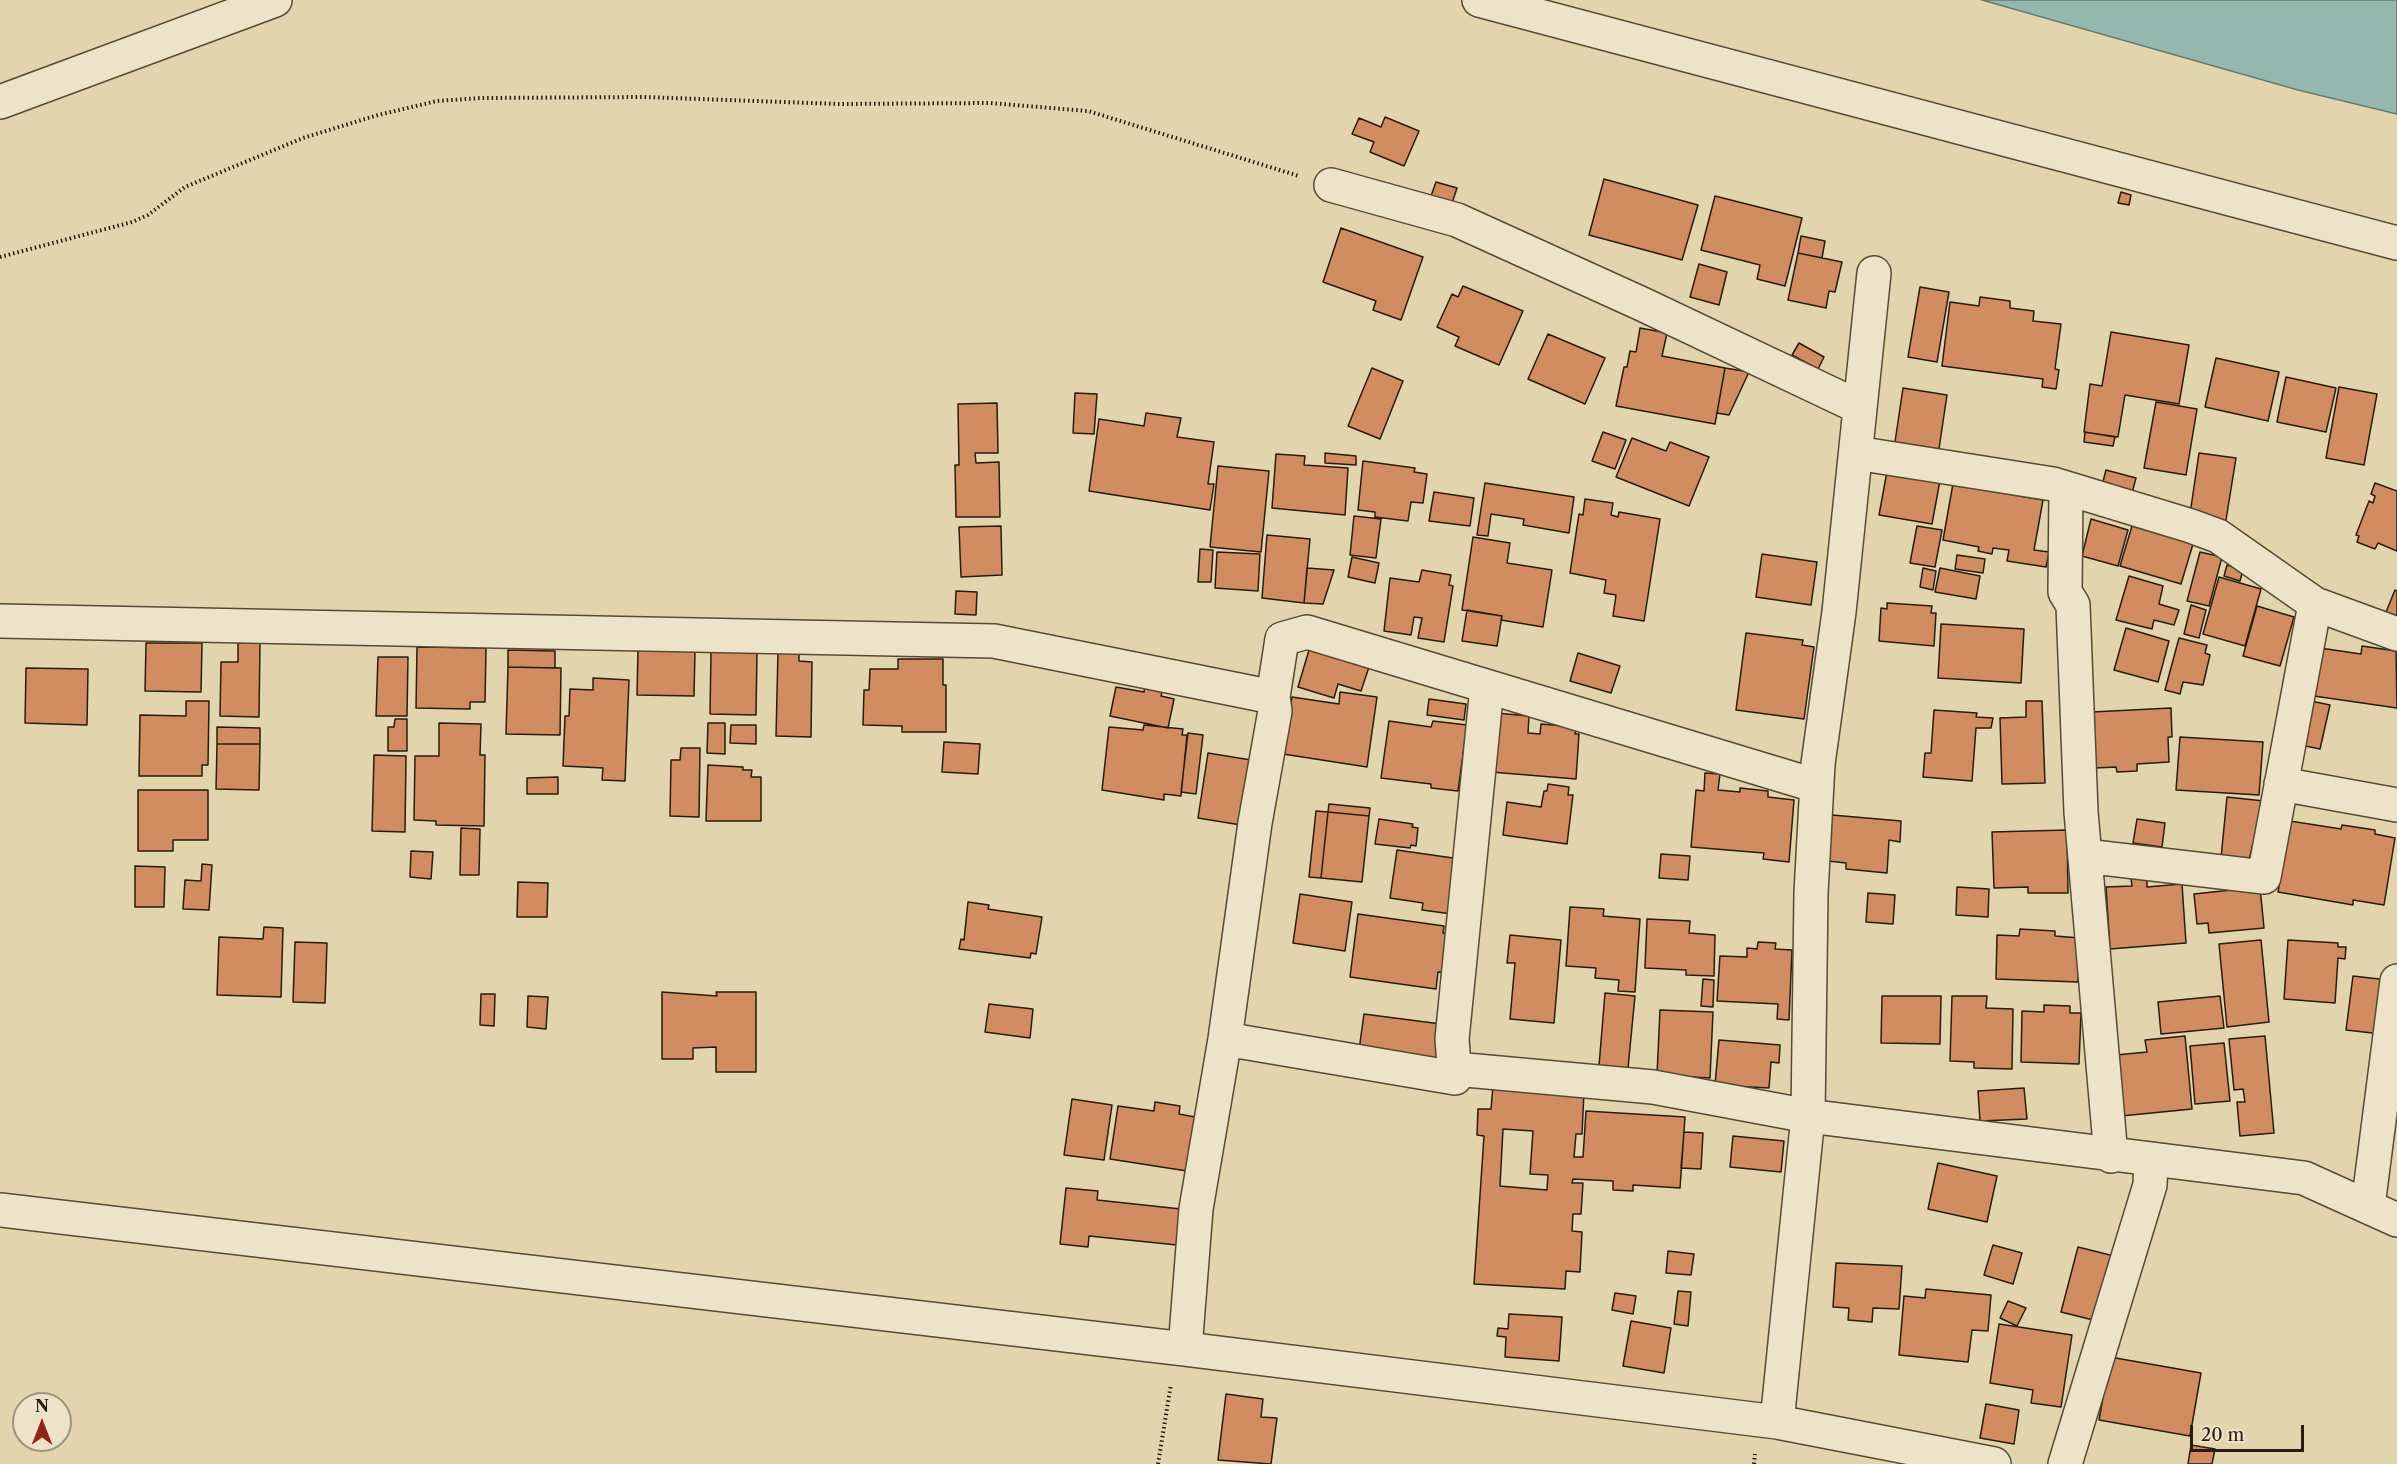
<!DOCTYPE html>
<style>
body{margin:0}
#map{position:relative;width:2397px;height:1464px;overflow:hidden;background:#e2d4ac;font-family:"Libre Caslon Text",serif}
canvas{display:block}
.north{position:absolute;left:12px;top:1392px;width:60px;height:60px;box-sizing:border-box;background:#ece3c9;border:2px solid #9e937e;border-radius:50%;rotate:0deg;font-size:16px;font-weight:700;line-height:24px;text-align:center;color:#291c0d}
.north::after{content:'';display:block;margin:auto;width:21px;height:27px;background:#8f2418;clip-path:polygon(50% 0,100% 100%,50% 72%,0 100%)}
.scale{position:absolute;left:2190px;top:1425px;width:114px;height:27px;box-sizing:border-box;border:3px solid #291c0d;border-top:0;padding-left:8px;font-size:18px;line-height:21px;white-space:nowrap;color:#291c0d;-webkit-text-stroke:4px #ece3c9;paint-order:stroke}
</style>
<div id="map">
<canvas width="2397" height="1464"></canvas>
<div class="north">N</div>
<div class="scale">20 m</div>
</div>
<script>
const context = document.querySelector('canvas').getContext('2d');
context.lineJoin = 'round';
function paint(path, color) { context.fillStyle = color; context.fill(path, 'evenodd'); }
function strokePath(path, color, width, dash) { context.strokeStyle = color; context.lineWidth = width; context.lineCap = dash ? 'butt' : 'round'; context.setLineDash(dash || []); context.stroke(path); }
const water = new Path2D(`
 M1982,0H2397V114L2298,90Z`);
paint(water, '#95b8ae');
strokePath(water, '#6a7a6e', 1.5);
const building = new Path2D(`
 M1385,117L1419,131L1404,166L1370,152L1374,142L1352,134L1359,118L1381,127Z
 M1604,179L1698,205L1682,260L1589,235Z
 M1436,182L1457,188L1452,203L1431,196Z
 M2121,192L2131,195L2129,205L2118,203Z
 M1715,196L1802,218L1785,286L1757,279L1760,265L1701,250Z
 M1341,228L1423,257L1401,320L1373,310L1376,301L1323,282Z
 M1801,236L1825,241L1822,258L1798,253Z
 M1798,253L1842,262L1835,292L1829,291L1826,308L1788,300Z
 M1699,264L1727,272L1719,305L1690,297Z
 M1463,286L1523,311L1499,365L1455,346L1459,337L1437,327L1452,294L1458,297Z
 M1920,287L1949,292L1937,362L1908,357Z
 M1980,297L2010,301V308L2034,311L2033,321L2061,324L2055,369L2059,370L2056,389L2042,387L2043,379L1942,366L1950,302L1979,306Z
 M1640,328L1667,333L1662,356L1725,368L1715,424L1616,406L1624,367H1627L1630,351L1636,352Z
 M2111,332L2189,345L2179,404L2125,395L2118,437L2084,432L2090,384L2102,386Z
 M1548,334L1605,358L1585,404L1528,379Z
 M1799,343L1824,357L1818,369L1792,355Z
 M2216,358L2279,372L2268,421L2205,407Z
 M1372,368L1403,381L1380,439L1348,426Z
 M1725,368L1749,372L1729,415L1717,413Z
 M2286,377L2336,388L2326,432L2277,422Z
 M2339,387L2377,394L2364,465L2326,458Z
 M1903,388L1947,395L1939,449L1895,442Z
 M1075,393L1097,394L1094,434L1073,433Z
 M2156,402L2197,409L2186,475L2144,468Z
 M997,403L998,453H975L976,463L999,462L1000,517H956L955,465H959L958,404Z
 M1146,413L1181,418L1177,437L1214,442L1208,484H1214L1210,510L1089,491L1099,419L1144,426Z
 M1603,432L1626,440L1615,469L1592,461Z
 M2085,432L2115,437L2113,446L2084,442Z
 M1632,438L1666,451L1670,442L1709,457L1689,506L1616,477Z
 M1325,453L1356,456V465L1325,463Z
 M2199,453L2236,458L2225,526L2190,514Z
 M1276,454L1305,456L1304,465L1348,468L1345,515L1272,508Z
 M1363,461L1415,468L1414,472L1427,474L1423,503L1411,502L1408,521L1375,517V512L1358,510Z
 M1218,466L1269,471L1261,552L1210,547Z
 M1888,466L1941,475L1932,524L1879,515Z
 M2106,470L2136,478L2131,497L2101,489Z
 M1954,478L1986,484L1985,490L2043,500L2034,550L2049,552L2046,567L2007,561L2009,550L1993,548L1992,554L1978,551L1979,547L1943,540Z
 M1485,483L1574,497L1569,533L1523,525L1524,519L1491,514L1488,536L1477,535Z
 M2375,483L2397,491V551L2378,543L2375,549L2357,542L2359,536L2356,535L2369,501L2373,503L2375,496L2371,494Z
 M1434,492L1474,498L1470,526L1429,521Z
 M1585,499L1613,503L1611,515L1618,517L1619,512L1660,519L1644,621L1613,616L1616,595L1604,593L1606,580L1570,573L1579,514L1583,515Z
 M1354,516L1381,519L1376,558L1350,555Z
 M2091,519L2128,530L2118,566L2082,556Z
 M1001,526L1002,575L961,577L959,527Z
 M1917,526L1942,530L1935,567L1910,563Z
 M2132,526L2193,544L2181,584L2120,566Z
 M1267,535L1310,539L1304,603L1262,598Z
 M1473,537L1510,543L1507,563L1552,570L1543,627L1501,620L1502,616L1462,610Z
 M1200,549L1213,550L1211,582H1198Z
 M1217,552L1260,554L1258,591L1215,588Z
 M2200,552L2222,557L2209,606L2187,601Z
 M1762,554L1817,562L1811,605L1756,597Z
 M1957,555L1985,559L1983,573L1955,569Z
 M1352,557L1379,563L1375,583L1348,577Z
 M2227,565L2243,570L2240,581L2224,576Z
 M1307,568L1334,570L1323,604L1304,603Z
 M1923,568L1936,571L1933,590L1920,587Z
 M1940,568L1980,576L1976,599L1935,592Z
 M1422,570L1451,575L1449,585L1453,586L1444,642L1418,638L1422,618L1414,617L1411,635L1384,631L1390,578L1419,582Z
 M2129,576L2163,586L2159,604L2179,610L2174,625L2154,620L2152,629L2116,620Z
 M2219,577L2261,589L2245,646L2203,634Z
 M2395,590L2397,591V622L2384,617Z
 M956,591L977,592L976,615L955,614Z
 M1887,603L1932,606L1931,613H1936L1934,646L1879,641L1881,608L1887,609Z
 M2191,605L2206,610L2199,638L2184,634Z
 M2257,606L2294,617L2280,666L2243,656Z
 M1467,610L1502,616L1497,646L1462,641Z
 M1941,624L2024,629L2021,683L1938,678Z
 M2126,628L2169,641L2158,682L2114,670Z
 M1746,633L1803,640L1802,645L1814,647L1804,719L1736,710Z
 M2179,638L2207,645L2205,653L2210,655L2203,685L2183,682L2180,694L2165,690Z
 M146,643H202L201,692L145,691Z
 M238,643H260L259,717L220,716L221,662H238Z
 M2362,646L2396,651L2397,708L2314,696L2320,648L2361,654Z
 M417,647L486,648L485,702H470V709L416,708Z
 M508,650L555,651V668L508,667Z
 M638,650L695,651L694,696L637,695Z
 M1309,650L1369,667L1361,691L1338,684L1334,698L1298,687Z
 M778,651L799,652V661L812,662L811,737L776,736Z
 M711,652H757L756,715L710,714Z
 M1578,653L1620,666L1611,693L1570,681Z
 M378,657H408L407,716H376Z
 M898,659H943V685H946V732H902V726L863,725L864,690H869L870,669H898Z
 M508,667L561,668L560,735L506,734Z
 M26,668L88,669L87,725L25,723Z
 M593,678L629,680L625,781L602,780L603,768L563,766L565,716H569L570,689L593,690Z
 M1145,685L1163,688L1161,696L1174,699L1168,728L1110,716L1116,687L1144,692Z
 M1340,692L1377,697L1367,767L1283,754L1292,697L1339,704Z
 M1429,699L1466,704L1464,720L1427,715Z
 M2306,700L2330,705L2320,749L2296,744Z
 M186,701H209L208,765H202V776H139L140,715L186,716Z
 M2026,701H2042L2045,783L2002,784L2000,718L2026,717Z
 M2171,708L2172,737H2168L2169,762L2137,764V771L2117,772L2116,767L2095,768L2092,712Z
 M1934,710L1977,713L1976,717L1993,718L1991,728H1976L1972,781L1923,777L1925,753H1931Z
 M1496,713L1529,716L1528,733L1540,734L1541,724L1576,727L1575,734H1579L1576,779L1491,772Z
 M395,719H407V751H388V727H394Z
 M1389,721L1431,727L1433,721L1467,725L1458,791L1431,788V784L1381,778Z
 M439,723L481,724L480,755H485L484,826L436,825V821L414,820L415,756H439Z
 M708,723H725V754L707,753Z
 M731,725H756V744L730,743Z
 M1144,725L1183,729L1182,735H1187L1181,796L1164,794V800L1102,790L1109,727L1143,730Z
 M217,727L260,728V744H217Z
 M1188,733L1203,735L1196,794L1181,792Z
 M2180,737L2263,742L2259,795L2176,790Z
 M944,742L980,744L978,774L942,772Z
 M217,744H260L259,790L216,789Z
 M681,748H700L699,817L670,816L671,760H680Z
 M1208,753L1251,760L1241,825L1198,818Z
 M374,755L406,756L405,832L372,831Z
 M708,765L743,767V770H752L751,777H761V821H706Z
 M1705,773L1720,774L1718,790L1740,792V788L1768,791V797L1794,800L1789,862L1763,859L1764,853L1691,847L1696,790L1704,791Z
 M558,777V794H527V778Z
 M1548,784L1569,787L1568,795H1573L1567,844L1503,835L1507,802L1541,807L1544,791H1547Z
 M138,790H208V840H173V851H138Z
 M2227,797L2264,801L2249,860L2221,858Z
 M1329,804L1370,808L1369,816L1328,812Z
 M1316,811L1328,812L1321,878L1309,877Z
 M1328,812L1369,816L1362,882L1321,878Z
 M1832,815L1901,821L1900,842L1889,840L1887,873L1846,869V863L1828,861Z
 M1379,819L1413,824L1412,827L1418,828L1416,846L1411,845L1410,848L1375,844Z
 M2137,819L2165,823L2162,847L2133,843Z
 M2290,821L2341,829L2342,825L2375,830V834L2395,838L2384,905L2353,900V905L2278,892Z
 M461,828L480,829L479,875H460Z
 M2067,830L2068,893H2028V887L1994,888L1992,832Z
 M1397,850L1460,859L1452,914L1422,910L1423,903L1390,898Z
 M411,851L433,852L431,879L410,877Z
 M1661,854L1690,856L1688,880L1659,878Z
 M202,864L212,865L209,910L183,909L185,880L201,881Z
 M135,866L165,867L164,907H135Z
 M2147,877V887L2182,884L2186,943L2110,949L2106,887L2132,886L2131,879Z
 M518,882L548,883L547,917H517Z
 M1957,887L1989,889L1988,917L1956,915Z
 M2260,887L2264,928L2209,933L2208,923L2197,924L2194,894Z
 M1868,893L1895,895L1893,924L1866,922Z
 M1300,894L1352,902L1345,951L1293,943Z
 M968,902L989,905L988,909L1042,917L1036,954L1031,953L1030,958L959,949L961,939L964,940Z
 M1570,907L1604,909L1603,916L1640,919L1635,992L1618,991L1619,980L1595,978L1596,968L1566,966Z
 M1358,914L1444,926L1443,933L1451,935L1446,973L1438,972L1436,989L1350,977Z
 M1647,919L1690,921L1689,933L1715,935L1714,976L1686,975V970L1645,968Z
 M264,927L283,928L281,997L217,995L219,937L263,939Z
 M2020,929L2055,931V936L2080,938L2078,982L1996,979L1997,935L2019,936Z
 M1510,935L1561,940L1554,1023L1510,1019L1515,963H1507Z
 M2261,940L2269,1022L2227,1027L2219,944Z
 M2288,940L2338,943V947H2346L2345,959L2338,958L2335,1003L2284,999Z
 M295,942L327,943L325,1003L293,1002Z
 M1758,942L1776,943L1775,949L1792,950L1789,1020L1777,1019L1778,1004L1717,1001L1720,956L1747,957V948L1757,949Z
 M2353,976L2388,980L2381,1034L2346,1030Z
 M1703,979L1714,980L1713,1007L1701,1006Z
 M662,992L717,996L716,992H756V1072H716V1047L693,1048V1059H662Z
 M1605,993L1635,996L1628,1068L1599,1066Z
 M481,994H495L494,1026L480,1025Z
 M528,996L548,997L546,1029L527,1027Z
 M1882,996H1941L1940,1044L1881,1043Z
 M1952,996H1987L1986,1008L2013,1009L2012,1069L1974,1068V1062L1950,1061Z
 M2220,996L2224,1028L2161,1034L2158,1002Z
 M989,1004L1033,1009L1030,1038L985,1032Z
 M2044,1005L2070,1006V1013H2081L2079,1064L2021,1062L2022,1011L2044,1012Z
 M1660,1010L1713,1012L1710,1078L1657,1075Z
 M1364,1014L1441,1024L1437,1060L1359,1050Z
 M2185,1036L2192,1109L2121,1116L2116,1055L2147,1052L2145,1040Z
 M2265,1036L2274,1133L2240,1136L2237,1102H2245L2243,1089L2234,1090L2229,1039Z
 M1719,1040L1780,1045L1779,1063L1771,1062L1769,1088L1715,1085Z
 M2224,1043L2230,1101L2195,1104L2190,1046Z
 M1493,1086L1584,1092L1582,1134H1576L1574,1157H1583L1586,1111L1685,1117L1680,1188L1633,1185V1191L1613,1190V1181L1573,1179L1572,1183H1583L1581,1214H1573L1572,1231L1582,1232L1580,1272L1566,1271L1565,1289L1474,1284L1484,1136L1477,1135L1478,1109H1491ZM1503,1129L1533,1131L1530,1174L1548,1175L1547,1190L1500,1186Z
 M2024,1088L2027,1119L1980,1121L1978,1091Z
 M1072,1099L1112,1105L1104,1160L1064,1155Z
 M1155,1102L1180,1106L1179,1114L1195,1117L1187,1171L1110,1159L1118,1106L1154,1111Z
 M1684,1132L1703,1133L1701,1169L1681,1168Z
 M1733,1136L1784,1141L1781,1172L1730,1167Z
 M1938,1163L1997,1176L1987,1222L1928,1209Z
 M1066,1188L1098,1191L1097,1200L1181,1209L1177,1245L1089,1236L1088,1247L1060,1244Z
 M1993,1245L2022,1253L2013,1284L1984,1275Z
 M2078,1247L2114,1256L2097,1321L2061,1312Z
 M1668,1251L1694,1254L1691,1275L1666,1273Z
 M1836,1263L1902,1266L1899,1309L1873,1308L1872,1322L1848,1320L1849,1308L1833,1307Z
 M1926,1289L1991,1295L1988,1331L1972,1330L1968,1362L1899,1355L1904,1296L1925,1298Z
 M1678,1291L1691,1292L1688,1326L1674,1324Z
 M1615,1293L1636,1296L1633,1314L1612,1310Z
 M2008,1301L2026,1308L2017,1326L2000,1318Z
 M1509,1314L1562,1317L1559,1361L1505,1357L1506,1337L1497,1336L1498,1328L1508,1329Z
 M1631,1321L1671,1328L1664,1373L1623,1366Z
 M1999,1324L2072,1335L2061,1407L2031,1403L2033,1390L1990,1383Z
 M2110,1357L2201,1373L2190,1436L2099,1420Z
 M1226,1394L1263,1399L1261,1417L1277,1418L1271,1464L1218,1460Z
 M1986,1404L2019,1410L2014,1444L1980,1438Z
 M2191,1445L2215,1449L2212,1464H2188Z`);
paint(building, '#d18c61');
strokePath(building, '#291c0d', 1.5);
const minor = new Path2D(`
 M1479,0L2397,243
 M0,102L275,0
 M1331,185L1457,220L1642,304L1859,407
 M1856,453L2053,484L2191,526L2218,536L2315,604L2397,634
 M2066,490L2065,592L2073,605L2081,812L2111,1156
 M0,621L994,641L1273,697L1282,639L1307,632L1817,786
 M2281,784L2397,805
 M2085,856L2264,877L2315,604
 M1225,1039L1455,1078L1452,1039L1487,687
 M1455,1069L1653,1087L1808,1116L2304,1178L2397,1220
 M2368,1206L2397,981
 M0,1210L1185,1349L1777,1422L1994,1464
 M1185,1349L1196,1209L1225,1039L1255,823L1275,711L1273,697
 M1777,1422L1808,1116L1811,893L1818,764L1839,612L1874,273
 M2065,1464L2150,1185L2151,1160`);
strokePath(minor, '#574a35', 36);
strokePath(new Path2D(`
 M0,257L132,222L148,215L185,187L303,138L378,115L437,101L481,98L644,97L839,104L990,103L1088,111L1299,176
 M1158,1464L1171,1384
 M1754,1464L1755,1454`), '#291c0d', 4, [1.5, 3]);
strokePath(minor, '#ece3c9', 33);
</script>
